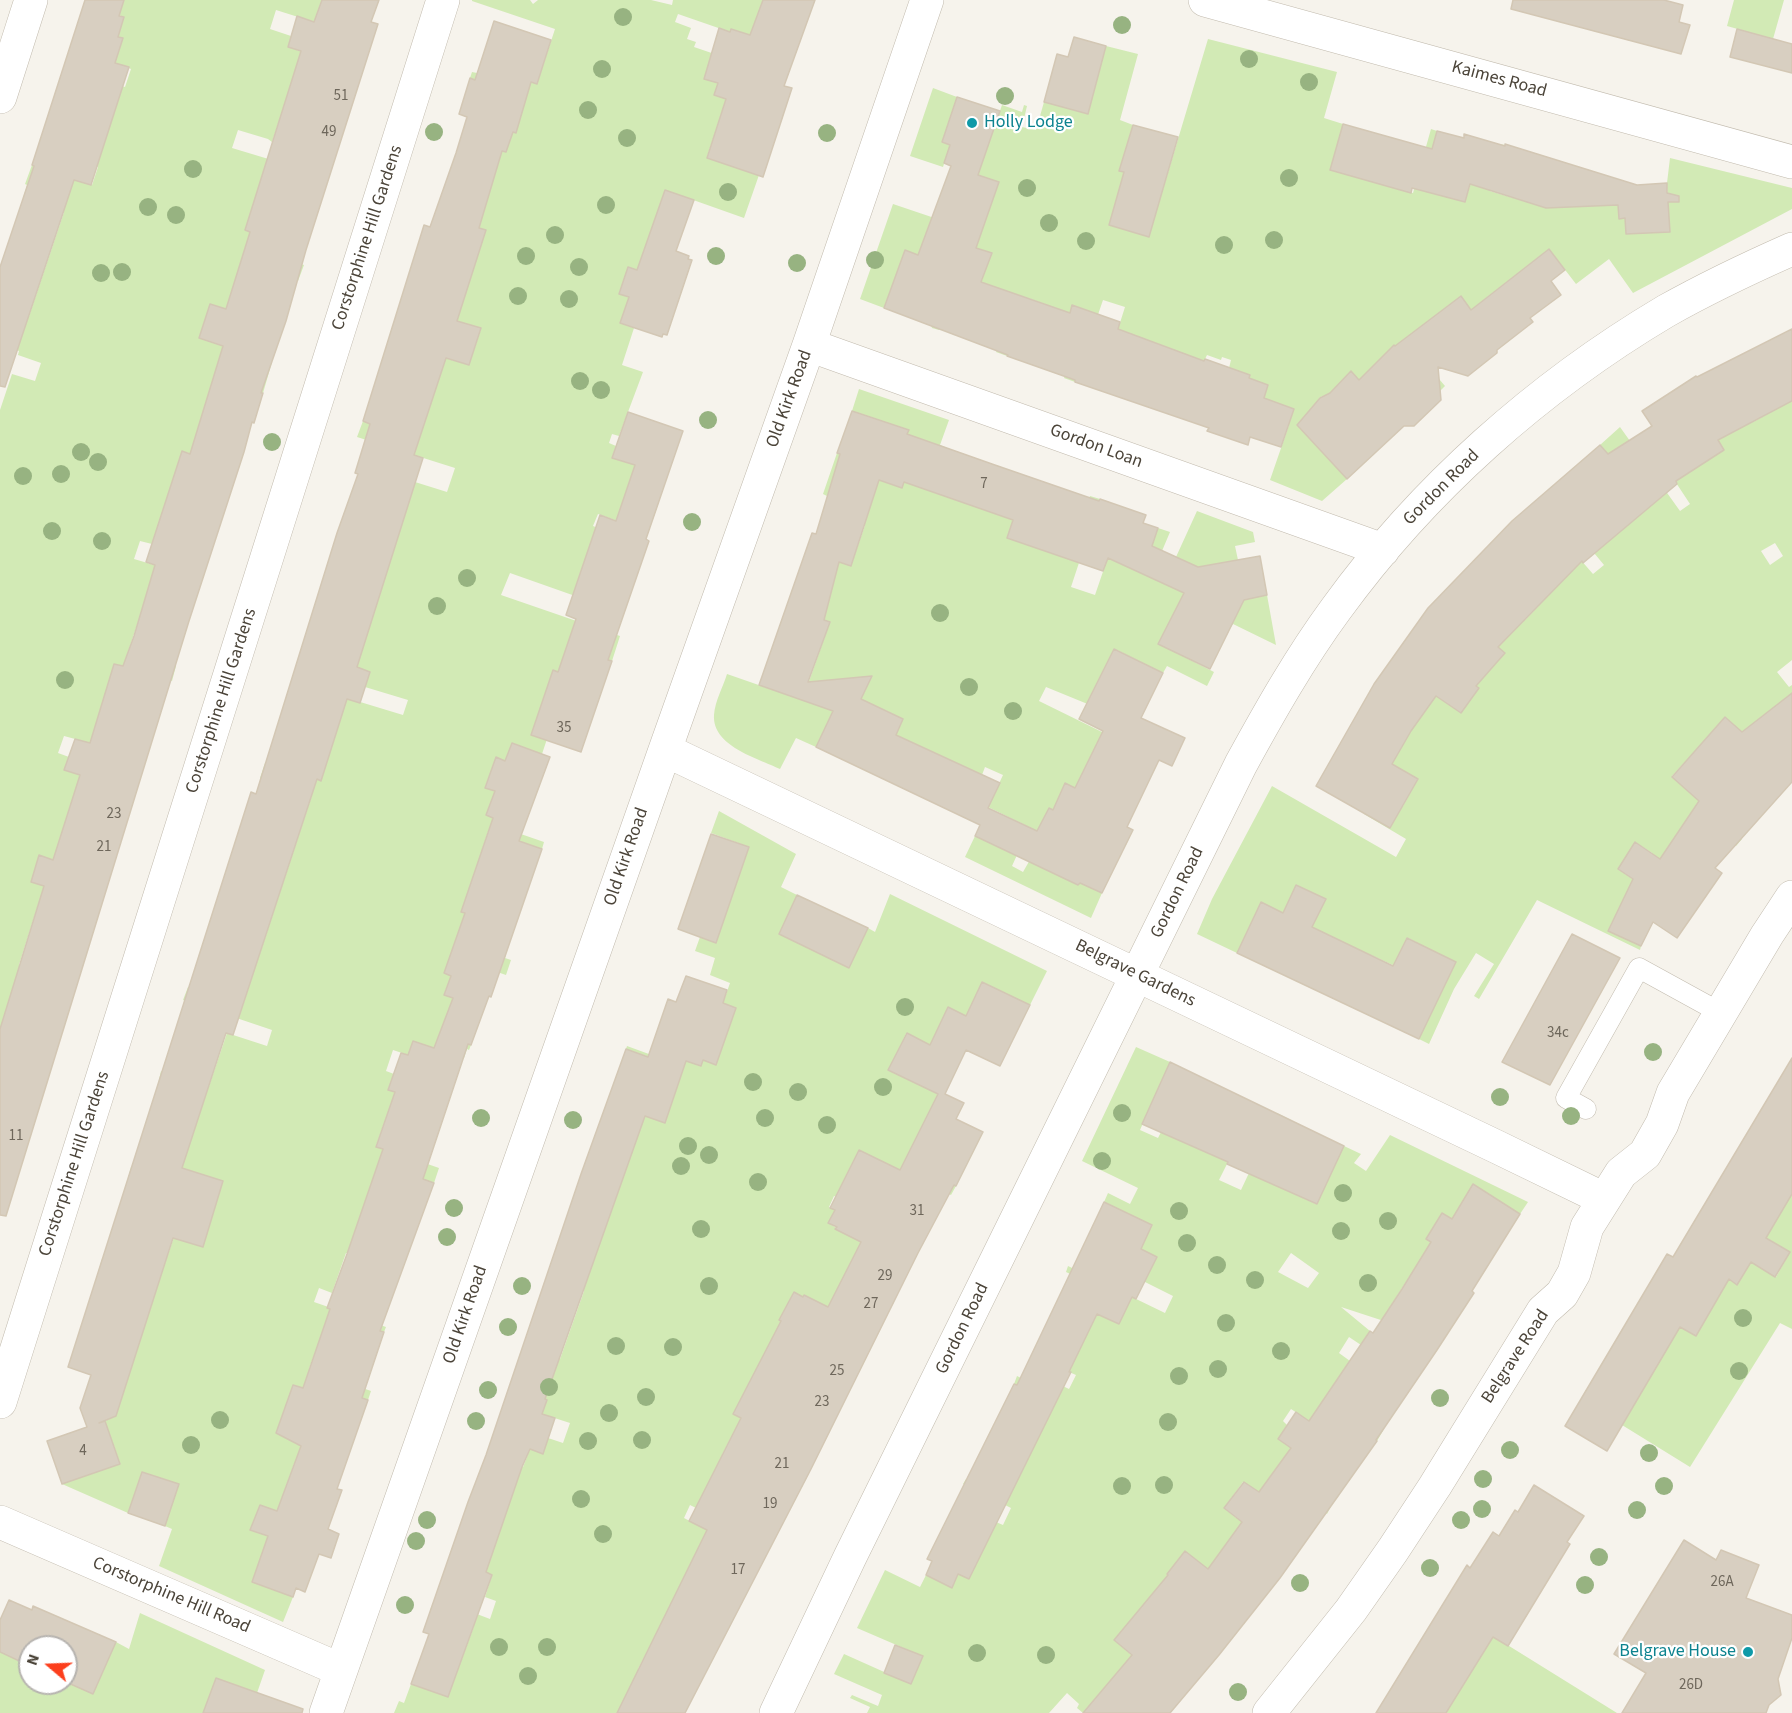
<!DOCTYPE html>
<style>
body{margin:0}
#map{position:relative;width:1792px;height:1713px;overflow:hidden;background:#f6f3ec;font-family:"Source Sans 3",sans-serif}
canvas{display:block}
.north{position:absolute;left:18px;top:1635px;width:60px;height:60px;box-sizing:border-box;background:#fff;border:2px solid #b7b4b0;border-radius:50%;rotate:289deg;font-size:16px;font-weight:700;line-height:24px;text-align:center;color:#4b4439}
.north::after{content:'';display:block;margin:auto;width:21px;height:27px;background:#fc3f1d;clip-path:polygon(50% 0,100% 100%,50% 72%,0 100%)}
</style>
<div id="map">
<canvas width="1792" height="1713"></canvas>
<div class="north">N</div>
</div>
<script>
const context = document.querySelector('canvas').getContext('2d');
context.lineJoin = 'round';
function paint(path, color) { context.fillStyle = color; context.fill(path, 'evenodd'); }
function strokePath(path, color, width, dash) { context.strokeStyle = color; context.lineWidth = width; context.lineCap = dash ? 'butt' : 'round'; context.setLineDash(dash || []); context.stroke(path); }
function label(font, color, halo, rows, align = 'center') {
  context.font = font + ' "Source Sans 3",sans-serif'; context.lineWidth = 4.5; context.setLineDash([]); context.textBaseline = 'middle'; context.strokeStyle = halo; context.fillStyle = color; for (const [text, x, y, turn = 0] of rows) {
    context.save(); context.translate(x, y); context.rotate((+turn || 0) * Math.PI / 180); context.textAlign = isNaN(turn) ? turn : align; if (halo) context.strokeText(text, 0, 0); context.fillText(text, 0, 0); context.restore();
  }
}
paint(new Path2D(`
 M120,0L123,1L124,0H322L314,22L276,10L270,29L291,36L288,47L315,56L300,58L272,142L268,139L238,130L232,148L305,170L261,182L245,230L281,241L276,256L304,265L298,281L241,262L226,309L210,304L272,362L263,393L214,378L196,436L244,452L239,468L182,451L152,544L140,541L134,559L202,579L143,607L128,652L176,666L172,681L114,664L90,743L64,736L58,753L69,757L64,770L80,775L53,860L39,856L31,882L44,886L19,965L77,984L69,1009L12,991L0,1029V410L12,374L35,381L41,363L18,355L19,351L12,348L29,316L64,212L23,198L27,185L25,184L32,165L92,185L98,167L79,161L104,80L125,87L131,69L115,63L123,38L118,37L124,17L84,4Z
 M472,0H530L533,4L538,0H651L672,5L673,0H763L750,35L731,29L730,32L678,14L675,22L691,28L687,39L696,42L694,47L741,63L709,62L704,79L718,83L714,95L726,99L707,157L759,175L744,218L665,190L638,270L628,268L619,293L629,297L620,323L634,328L622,365L643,372L619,436L612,434L609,443L616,446L612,457L643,468L659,502L646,539L626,524L598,514L593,526L601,529L578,597L510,573L501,595L620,636L612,661L601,658L558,672L553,670L547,739L542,754L512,743L505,761L496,758L485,787L495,791L487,815L517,826L515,832L544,842L542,849L488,832L461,912L487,921L480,945L506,954L505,958L511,960L506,975L450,956L444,973L451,976L444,994L453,998L440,1034L471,1045L469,1050L467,1049L464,1058L413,1041L408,1055L393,1050L386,1071L394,1074L388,1089L395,1092L376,1146L439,1168L434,1183L386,1166L363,1229L411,1246L409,1252L381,1241L400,1272L346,1253L332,1293L319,1288L314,1302L386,1327L384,1332L341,1318L321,1336L309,1369L371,1391L368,1400L325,1385L321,1395L293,1385L276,1433L303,1447L327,1475L294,1464L277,1511L260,1505L251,1529L268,1536L252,1582L293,1597L283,1622L159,1566L172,1529L165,1526L179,1484L142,1472L128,1513L62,1484L120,1463L105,1421L114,1417L109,1403L121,1399L152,1304L134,1284L98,1272L102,1259L160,1278L178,1225L202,1202L128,1178L131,1167L164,1178L169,1164L182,1168L200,1113L158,1084L161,1071L209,1086L227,1033L267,1046L272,1030L183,1000L188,987L243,1005L312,795L260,778L265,763L321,780L347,698L403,715L408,700L365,687L370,672L357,667L415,482L447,492L455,468L357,437L363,421L419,439L445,358L469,365L481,329L457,321L486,230L468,225L461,138L506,152L513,132H516L527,96L470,78L472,72L477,73L480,65L537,84L555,29L472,1Z
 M1734,0H1784L1773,39L1727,26Z
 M1208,39L1337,72L1324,118L1343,124L1330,170L1413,193L1431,129L1437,131L1424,180L1439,195L1465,202L1476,166L1491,170L1498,144L1505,145L1490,191L1537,205L1618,204L1619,218H1625L1626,234L1669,231L1667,183L1670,158L1792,188V209L1633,293L1609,259L1576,284L1549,249L1486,298L1510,330L1495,340L1461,297L1405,339L1445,386L1440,391L1394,345L1359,380L1351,372C1347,377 1337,390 1331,393C1323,398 1321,393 1316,404L1347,479L1322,501L1270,480L1289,425L1274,419L1264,398L1268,385L1249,378L1250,375L1229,368L1231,360L1222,357L1221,360L1207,355L1204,361L1118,329L1125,307L1103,300L1075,382L1064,378L1078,335L1073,305L1070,313L1028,298L1007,356L996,352L1011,310L978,292L991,253L970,246L939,330L932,328L905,250L884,308L860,299L893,204L970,230L978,175L1002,105L1022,112L1024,105L1027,106L1022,127L1036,130L1044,102L1088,113L1106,46L1138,54L1120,120L1133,125L1119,171L1124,172L1149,236Z
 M933,88L957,97L942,142L950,145L943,167L910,156Z
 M859,389L949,420L940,445L950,449L935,493L998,514L1027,476L1007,538L1071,552L1090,496L1100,499L1071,587L1095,595L1108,557L1147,560L1158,528L1170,532L1162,551L1176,557L1197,511L1253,532L1255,542L1235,546L1238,560L1217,564L1225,603L1267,595L1276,645L1233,624L1229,630L1189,610L1159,644L1214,672L1207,686L1167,666L1163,673L1117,650L1090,705L1046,687L1039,701L1159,760L1154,771L1097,743L1075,788L1065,783L1060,795L1133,830L1126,845L1049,808L1037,831L988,807L1003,775L985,767L982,775L891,746L903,719L885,710L878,725L854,714L867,687L848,679L816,747L796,738L780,769C757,758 712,746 714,715C715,701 723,687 727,674L796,698L808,684L830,622L817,617L839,562L851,566L865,525L827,496L823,494L837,453L884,469L900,455L908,430L852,411Z
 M1792,389V660L1777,672L1789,687L1792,685V693L1756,721L1792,760L1684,763L1672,776L1742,839L1736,846L1695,815L1673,840L1659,861L1651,856L1652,853L1635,842L1618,869L1634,880L1620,926L1612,922L1608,931L1641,946L1640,950L1537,900L1479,999L1474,996L1494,964L1476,953L1454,989L1429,1044L1419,1039L1425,967L1433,951L1408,938L1399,955L1397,967L1371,955L1358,982L1324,961L1335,938L1261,903L1237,953L1197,934L1212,899L1272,786L1396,857L1406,839L1364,814L1378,789L1403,806L1418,779L1402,770L1390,767L1404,743L1356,716L1375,683L1421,716L1438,694L1444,701L1461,713L1479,688L1463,677L1481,632L1507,602L1525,620L1548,596L1530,579L1573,551L1593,574L1604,565L1585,542L1611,457L1600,445L1620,427L1680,511L1690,504L1661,460L1713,432L1753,422L1766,415ZM1775,543L1783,556L1770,565L1761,551Z
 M719,811L796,854L781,887L797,895L779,934L849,968L868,928L875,932L890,894L1047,971L1030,1005L982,982L966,1016L948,1007L956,1058L906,1034L889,1070L938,1094L905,1160L956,1186L951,1195L859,1150L853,1162L849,1203L834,1196L829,1207L835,1210L828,1223L861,1242L829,1308L804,1295L803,1297L794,1292L779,1320L789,1325L765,1353L733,1414L741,1418L722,1455L774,1481L696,1508L690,1505L684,1518L715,1534L681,1586L638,1669L662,1681L630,1688L617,1713H394L399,1701L404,1703L411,1684L448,1697L474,1626L430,1610L435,1598L490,1619L496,1601L485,1597L492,1575L486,1572L509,1504L516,1465L523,1467L530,1449L543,1453L548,1438L563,1443L570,1423L542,1414L547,1400L533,1395L547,1354L560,1359L584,1291L576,1288L633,1150L645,1116L665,1123L664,1062L626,1049L627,1046L679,1065L681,1059L700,1066L703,1060L716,1064L723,1003L730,983L710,975L715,958L695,951L700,937L716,943L749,847L711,833Z
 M975,836L1017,855L1012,866L1023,872L1031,858L1048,870L1078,885L1080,883L1102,893L1091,918L965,857Z
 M1136,1047L1170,1062L1140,1130L1158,1138L1165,1124L1228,1162L1219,1180L1241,1190L1277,1113L1291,1120L1265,1176L1301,1180L1294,1194L1316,1204L1344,1146L1361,1154L1354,1163L1366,1171L1390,1135L1528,1202L1520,1214L1473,1185L1452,1219L1427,1239L1436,1245L1411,1274L1390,1307V1323L1341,1307L1370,1331L1361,1345L1349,1337L1339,1353L1350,1361L1329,1392L1384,1429L1377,1441L1324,1403L1308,1424L1303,1417L1291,1409L1283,1421L1287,1425L1278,1439L1291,1448L1332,1504L1327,1514L1275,1477L1260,1498L1256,1490L1243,1482L1224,1508L1236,1518L1244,1519L1229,1541L1280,1578L1272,1587L1208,1573L1203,1565L1185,1551L1167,1574L1185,1589L1178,1611L1225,1648L1217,1657L1171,1618L1138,1611L1114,1640L1136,1659L1128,1713L1102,1691L1083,1713L1077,1708L1079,1704L1067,1693L1049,1713H867L870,1707L850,1698L852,1695L878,1706L882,1695L834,1674L844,1654L911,1684L922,1656L857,1628L885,1570L920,1587L926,1575L952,1588L958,1574L969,1579L996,1522L1003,1525L1011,1508L963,1484L966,1479L1010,1472L1020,1476L1055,1403L1014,1384L1017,1376L1021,1378L1026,1368L1069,1389L1076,1375L1069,1372L1097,1314L1129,1302L1066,1272L1068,1266L1165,1313L1173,1296L1129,1274L1157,1257L1141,1249L1152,1225L1104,1202L1108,1193L1130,1204L1138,1188L1082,1161ZM1291,1253L1319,1273L1308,1288L1278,1272Z
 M1792,1194V1329L1780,1323L1690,1467L1622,1425L1680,1327L1696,1336L1673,1257L1678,1249L1737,1284L1751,1262L1776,1277L1790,1252L1765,1237Z
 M140,1613L265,1670L257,1693L216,1678L203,1713H0V1652L30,1666V1683L66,1682L93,1694L116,1642L129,1649Z
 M1493,1636L1617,1713H1446Z`), '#d2eab5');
const building = new Path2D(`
 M85,0H124L119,16L124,17L118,37L123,38L115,63L129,67L91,185L74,180L5,387L0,386V267L34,166L32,165Z
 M322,0H379L371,22L378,24L306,250L286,321L261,393H263L254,423L252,422L244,452L189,621L6,1216L0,1215V1029L44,886L31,882L39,855L53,860L80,775L64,770L75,739L90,743L114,664L123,666L134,636L155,565L146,562L182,451L190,454L223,346L199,338L210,304L226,309L250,232L245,230L301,51L288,47L297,16L314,22Z
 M763,0H815L784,86L792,88L763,177L707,158L726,99L714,95L718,83L704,79L719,28L730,32L731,29L750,35Z
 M1513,0H1664L1683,5L1679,22L1690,25L1681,54L1511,9Z
 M494,21L551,40L537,84L531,82L516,133L513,132L506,152L502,151L479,228L486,230L457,321L481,328L469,365L446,358L414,455L423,458L357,667L370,672L360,703L347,699L321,781L317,779L233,1035L226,1033L182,1168L223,1181L203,1247L173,1238L116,1416L99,1423L105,1421L120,1464L62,1484L47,1441L87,1427L80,1408L91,1375L68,1367L251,792L256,794L337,533L358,474L355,473L370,424L363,421L424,225L430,227L456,153L467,117L459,114L470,78L475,80Z
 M1737,29L1792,44V73L1730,57Z
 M1074,37L1106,46L1088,114L1044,102L1057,54L1068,57Z
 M957,97L1000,111L978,175L999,182L976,248L992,253L981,282L1070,313L1072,305L1120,322L1118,329L1204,361L1205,359L1250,375L1249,378L1268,385L1264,398L1294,409L1281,447L1250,437L1248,445L1207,431L1209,428L1075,382V380L1007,356L1008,355L884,308L905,250L918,255L951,166L944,163L950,145L942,142Z
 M1343,124L1432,149L1437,131L1464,138V134L1505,146V144L1637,185L1667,183V193L1679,196V202H1668L1670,232L1626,234L1625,218L1619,219L1618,205L1546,208L1470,184L1465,202L1412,188L1411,193L1330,170Z
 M1133,125L1178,137L1149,237L1109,225L1124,172L1119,171Z
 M665,190L694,200L676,251L689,256L688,259L692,260L667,335L663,334L662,337L620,323L629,297L619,294L628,267L637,270Z
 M1549,249L1565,270L1551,281L1561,295L1530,318L1533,322L1497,350V353L1468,376L1438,367L1441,400L1414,426H1404L1347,479L1297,425L1320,398L1330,393L1351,371L1359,380L1394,345L1395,346L1461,296L1471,310Z
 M1792,329V401L1718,440L1724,450L1676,481L1677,484L1583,563L1582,561L1498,647L1505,653L1476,686L1479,688L1461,713L1436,696L1411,731L1392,764L1418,779L1390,828L1316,786L1374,684L1428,608L1512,521L1600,445L1608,454L1652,426L1642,411L1696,376L1697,377Z
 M852,411L909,430L907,434L992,464L1099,501L1100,499L1146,515L1143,523L1158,528L1152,546L1198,567L1260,556L1267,595L1244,600L1210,669L1158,644L1184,593L1108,558L1103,571L1007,538L1013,520L904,482L902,488L879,480L851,566L839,562L824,620L830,622L808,682L872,676L861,699L903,719L896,735L1000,783L988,808L1037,831L1049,808L1053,810L1065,783L1075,788L1103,731L1079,719L1114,649L1163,673L1141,718L1185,738L1172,766L1159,760L1127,827L1133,830L1102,893L1080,883L1078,885L975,836L980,825L816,747L833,711L759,685L812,533L816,534L840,454L837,453Z
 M628,412L683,431L646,539L649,541L608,660L612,661L581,752L531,735L553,670L558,672L576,619L566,615L600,515L616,521L635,465L612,458Z
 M1792,693V782L1715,868L1722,873L1677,938L1653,922L1641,946L1608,931L1633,879L1618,869L1635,842L1660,859L1699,801L1672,777L1725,717L1742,732Z
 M512,743L550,757L519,841L542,849L491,997L489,996L471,1045L468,1044L423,1179L434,1183L380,1331L384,1332L362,1398L368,1400L337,1489L342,1490L328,1529L339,1534L331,1558L319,1554L305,1592L296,1588L293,1597L252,1582L268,1536L250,1530L260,1505L277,1511L301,1446L276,1433L293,1385L303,1388L330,1309L327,1308L347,1254L383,1149L376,1147L395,1092L388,1090L401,1053L408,1055L413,1041L434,1048L453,998L444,995L451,976L444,973L465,913L461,912L493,818L486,815L495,791L485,788L496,757L505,761Z
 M711,834L749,847L716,943L678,929Z
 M1296,885L1326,899L1312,927L1393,966L1407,938L1456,962L1419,1039L1237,953L1261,902L1283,913Z
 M797,895L868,928L849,968L779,934Z
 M1572,934L1620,958L1550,1085L1502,1062Z
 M686,976L727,990L723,1003L736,1008L716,1065L703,1060L701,1066L686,1061L665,1123L645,1116L545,1399L547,1400L542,1414L555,1418L543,1454L530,1449L522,1467L486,1572L492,1575L448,1697L411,1684L429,1634L423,1632L468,1502L486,1455L581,1174L626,1049L648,1057L668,999L676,1002Z
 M982,982L1030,1005L1000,1066L966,1050L945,1094L964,1103L956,1119L983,1132L956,1186L954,1185L918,1253L811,1469L685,1713H617L707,1530L689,1521L741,1418L733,1414L781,1321L779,1320L787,1305L794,1292L803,1297L804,1295L828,1307L861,1242L835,1229L837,1227L828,1223L835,1210L830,1208L859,1150L900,1170L938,1094L888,1070L907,1033L930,1045L948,1007L966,1016Z
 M1792,1058V1194L1766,1238L1790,1252L1775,1277L1751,1262L1737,1285L1729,1279L1696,1336L1680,1327L1607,1451L1565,1426L1667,1254L1673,1257Z
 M1170,1062L1344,1146L1317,1204L1227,1164L1228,1162L1142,1124Z
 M1473,1184L1520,1214L1472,1291L1474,1293L1437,1350L1376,1440L1377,1441L1280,1578L1219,1655L1170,1713H1083L1132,1655L1114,1640L1168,1575L1167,1574L1185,1551L1208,1569L1242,1522L1224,1508L1244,1482L1259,1492L1291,1448L1278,1439L1296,1412L1309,1421L1370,1331L1373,1333L1402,1289L1431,1242L1426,1239L1442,1213L1452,1219Z
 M1104,1202L1152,1225L1141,1249L1157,1257L1136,1299L1132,1297L1119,1324L1097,1314L1069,1372H1071L969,1579L958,1574L952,1588L926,1575L932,1561L927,1559L1014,1384L1017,1385Z
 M142,1472L179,1484L165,1526L128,1513Z
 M1534,1485L1584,1516L1567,1542L1570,1544L1508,1646L1493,1637L1446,1713H1376L1467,1565L1470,1568L1493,1532L1499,1536L1515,1510L1518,1512Z
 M1684,1540L1716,1560L1721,1550L1759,1565L1746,1598L1792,1615V1638L1778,1679L1781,1695L1769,1705L1766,1713H1622L1646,1673L1614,1654Z
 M9,1600L32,1610L33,1606L116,1642L93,1694L66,1682V1647H30V1666L0,1652V1620Z
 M895,1645L923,1656L911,1684L884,1673Z
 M216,1678L303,1709L302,1713H203Z`);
paint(building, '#d8cfc1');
strokePath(building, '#d3c7b4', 1.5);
const service = new Path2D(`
 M1586,1109L1566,1098L1639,968L1721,1013`);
const minor = new Path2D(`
 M1205,0L1792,162
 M0,97L31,0
 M809,345L1383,550
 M665,750L1495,1146L1604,1199
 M0,1402L443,0
 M0,1522L341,1670
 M326,1713L665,750L809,345L927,0
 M776,1713L850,1557L1241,764C1270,711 1300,658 1336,609C1423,489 1538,387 1666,311C1707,288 1749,268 1792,249
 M1269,1713L1351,1610L1393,1550L1435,1486L1543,1311L1562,1294L1574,1273L1587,1227L1621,1173L1645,1154L1662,1124L1673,1093L1767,935L1792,897`);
strokePath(service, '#c2bbae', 21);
strokePath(minor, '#c2bbae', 34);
strokePath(service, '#fff', 20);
strokePath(minor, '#fff', 33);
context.fillStyle = '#97b381';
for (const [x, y] of [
 [623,17],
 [1122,25],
 [1249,59],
 [602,69],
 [1309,82],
 [1005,96],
 [588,110],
 [434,132],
 [827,133],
 [627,138],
 [193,169],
 [1289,178],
 [1027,188],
 [728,192],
 [606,205],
 [148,207],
 [176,215],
 [1049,223],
 [555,235],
 [1274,240],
 [1086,241],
 [1224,245],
 [526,256],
 [716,256],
 [875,260],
 [797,263],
 [579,267],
 [122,272],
 [101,273],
 [518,296],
 [569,299],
 [580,381],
 [601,390],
 [708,420],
 [272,442],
 [81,452],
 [98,462],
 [61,474],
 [23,476],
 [692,522],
 [52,531],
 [102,541],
 [467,578],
 [437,606],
 [940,613],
 [65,680],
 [969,687],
 [1013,711],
 [905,1007],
 [1653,1052],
 [753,1082],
 [883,1087],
 [798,1092],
 [1500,1097],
 [1122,1113],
 [1571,1116],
 [481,1118],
 [765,1118],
 [573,1120],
 [827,1125],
 [688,1146],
 [709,1155],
 [1102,1161],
 [681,1166],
 [758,1182],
 [1343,1193],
 [454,1208],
 [1179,1211],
 [1388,1221],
 [701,1229],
 [1341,1231],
 [447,1237],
 [1187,1243],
 [1217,1265],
 [1255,1280],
 [1368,1283],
 [522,1286],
 [709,1286],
 [1743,1318],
 [1226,1323],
 [508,1327],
 [616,1346],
 [673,1347],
 [1281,1351],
 [1218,1369],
 [1739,1371],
 [1179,1376],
 [549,1387],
 [488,1390],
 [646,1397],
 [1440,1398],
 [609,1413],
 [220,1420],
 [476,1421],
 [1168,1422],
 [642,1440],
 [588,1441],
 [191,1445],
 [1510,1450],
 [1649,1453],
 [1483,1479],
 [1164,1485],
 [1122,1486],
 [1664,1486],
 [581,1499],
 [1482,1509],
 [1637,1510],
 [427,1520],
 [1461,1520],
 [603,1534],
 [416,1541],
 [1599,1557],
 [1430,1568],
 [1300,1583],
 [1585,1585],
 [405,1605],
 [499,1647],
 [547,1647],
 [977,1653],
 [1046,1655],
 [528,1676],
 [1238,1692]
]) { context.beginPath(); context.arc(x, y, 9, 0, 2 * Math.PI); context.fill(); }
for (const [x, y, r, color] of [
 [972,123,6,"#0f9aa8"],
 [1748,1652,6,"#0f9aa8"]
]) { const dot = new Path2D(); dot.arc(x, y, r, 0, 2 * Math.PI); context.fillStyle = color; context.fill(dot); strokePath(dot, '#fff', 2); }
label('15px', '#6e675b', null, [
 ["51",341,97],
 ["49",329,133],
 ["7",984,485],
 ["35",564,729],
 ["23",114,815],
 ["21",104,848],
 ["34c",1558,1034],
 ["11",16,1137],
 ["31",917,1212],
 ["29",885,1277],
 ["27",871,1305],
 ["25",837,1372],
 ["23",822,1403],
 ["4",83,1452],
 ["21",782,1465],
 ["19",770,1505],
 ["17",738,1571],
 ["26A",1722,1583],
 ["26D",1691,1686]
]);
label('18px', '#4b4439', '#fff', [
 ["Kaimes Road",1499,80,15],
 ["Corstorphine Hill Gardens",368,238,-72],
 ["Old Kirk Road",790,399,-70],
 ["Gordon Loan",1096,447,20],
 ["Gordon Road",1442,488,-45],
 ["Corstorphine Hill Gardens",222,701,-72],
 ["Old Kirk Road",627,857,-71],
 ["Gordon Road",1178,893,-64],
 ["Belgrave Gardens",1135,974,26],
 ["Corstorphine Hill Gardens",75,1164,-72],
 ["Old Kirk Road",466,1315,-71],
 ["Gordon Road",963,1329,-64],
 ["Belgrave Road",1516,1357,-57],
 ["Corstorphine Hill Road",171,1596,23]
]);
label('18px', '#0d838f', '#fff', [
 ["Holly Lodge",984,123],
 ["Belgrave House",1736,1652,"right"]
], 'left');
</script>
